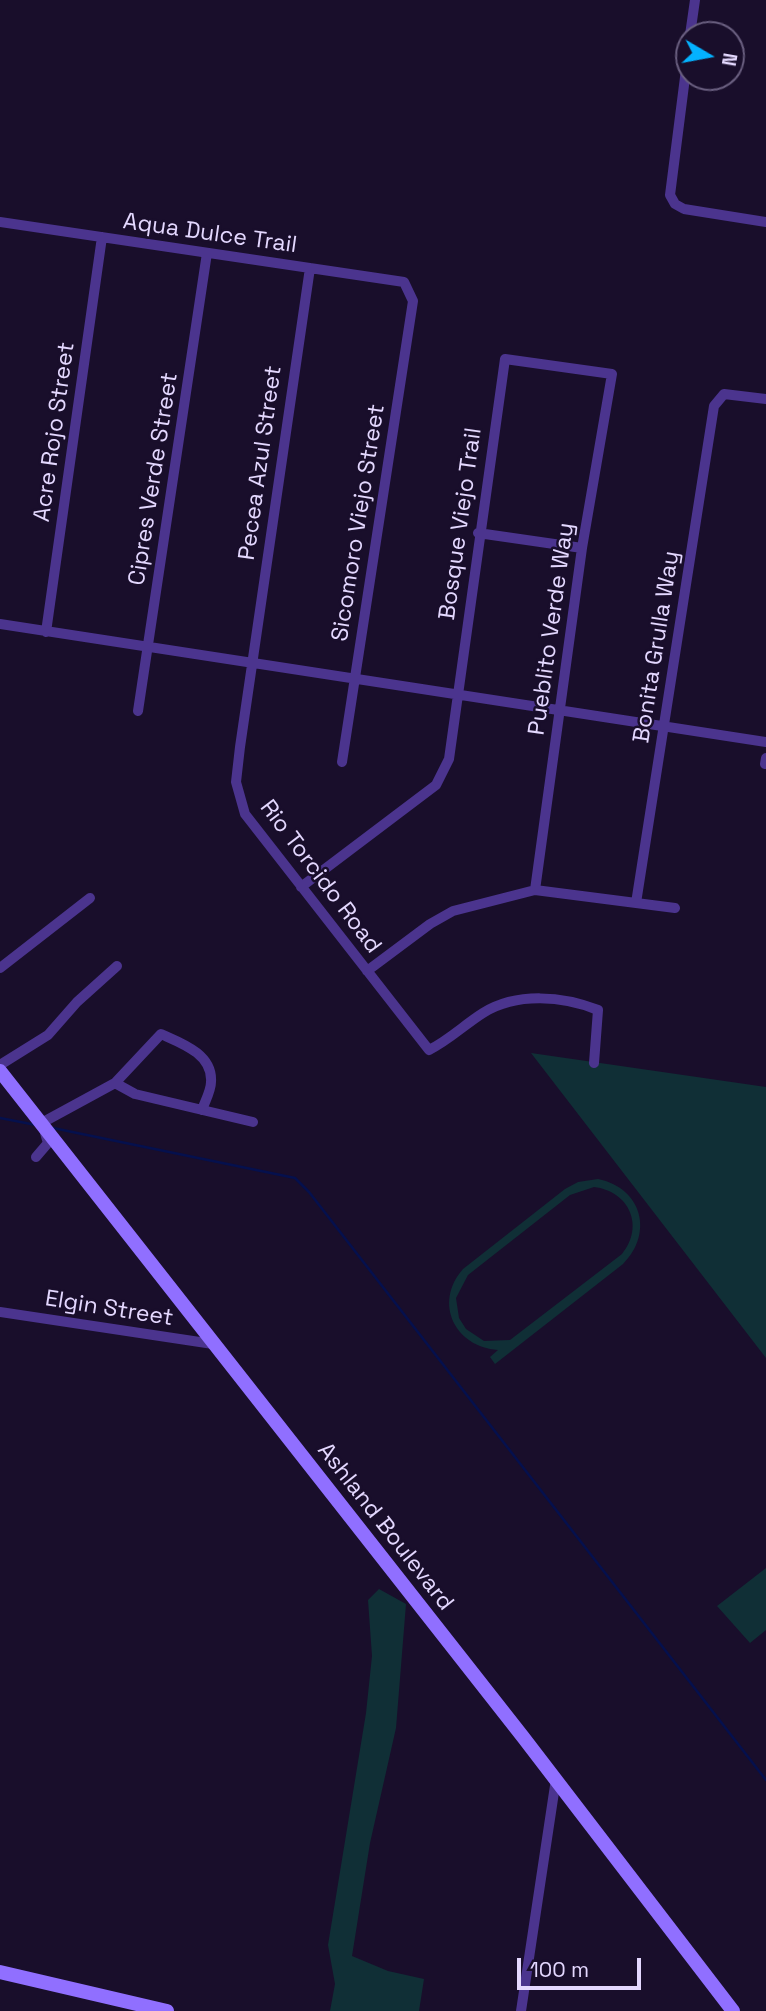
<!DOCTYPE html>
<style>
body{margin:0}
#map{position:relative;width:766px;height:2011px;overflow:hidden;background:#190e2b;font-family:"Space Grotesk",sans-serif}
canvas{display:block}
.north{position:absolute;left:675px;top:21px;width:70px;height:70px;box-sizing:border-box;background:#190e2b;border:2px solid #6a5f80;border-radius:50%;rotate:100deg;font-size:19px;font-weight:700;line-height:28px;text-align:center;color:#e4d8ff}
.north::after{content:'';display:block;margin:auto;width:24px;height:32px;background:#04b2ff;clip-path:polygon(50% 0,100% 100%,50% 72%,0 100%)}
.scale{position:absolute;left:517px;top:1958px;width:124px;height:32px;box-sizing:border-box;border:4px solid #e4d8ff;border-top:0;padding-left:9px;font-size:21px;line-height:24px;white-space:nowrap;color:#e4d8ff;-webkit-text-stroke:5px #190e2b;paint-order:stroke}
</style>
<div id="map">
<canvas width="766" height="2011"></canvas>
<div class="north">N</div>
<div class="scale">100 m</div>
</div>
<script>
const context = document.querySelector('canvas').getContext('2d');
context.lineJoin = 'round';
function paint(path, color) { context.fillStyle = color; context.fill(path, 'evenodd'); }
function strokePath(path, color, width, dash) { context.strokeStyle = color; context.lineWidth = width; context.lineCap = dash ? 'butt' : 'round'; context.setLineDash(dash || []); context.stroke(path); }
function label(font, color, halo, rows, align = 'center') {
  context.font = font + ' "Space Grotesk",sans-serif'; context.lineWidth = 5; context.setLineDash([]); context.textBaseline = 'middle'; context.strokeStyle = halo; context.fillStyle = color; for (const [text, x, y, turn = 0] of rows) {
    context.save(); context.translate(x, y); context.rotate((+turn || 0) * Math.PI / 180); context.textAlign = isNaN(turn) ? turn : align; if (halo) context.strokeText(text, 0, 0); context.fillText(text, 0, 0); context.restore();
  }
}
paint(new Path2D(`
 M531,1053L766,1087V1358Z
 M598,1179C642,1188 654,1233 623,1264L495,1364L490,1357L498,1350C455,1347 433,1303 463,1269L565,1189L578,1182ZM594,1187C629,1191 645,1226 622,1254L510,1340L484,1341L466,1329L459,1318L456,1298L468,1275L570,1195Z
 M766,1568V1630L750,1643L717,1606Z
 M379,1589L406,1604L396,1728L370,1843L352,1956L388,1971L424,1979L419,2011H330L335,1984L328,1945L366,1713L372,1656L368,1600Z`), '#102f36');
strokePath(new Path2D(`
 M0,1118L36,1125
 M53,1128L295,1178L309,1192L766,1780`), '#05104d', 2.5);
strokePath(new Path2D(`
 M690,35L695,0
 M689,46L670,195L675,204L684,209L766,222
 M0,222L404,282L413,301L342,762
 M310,268L240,747L236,782L245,814L429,1050C449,1040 464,1025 483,1013C517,992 563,996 598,1010L594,1063
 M478,533L582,548
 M0,624L766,742
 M46,632L102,237
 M138,711L207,253
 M765,764L766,758
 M301,887L436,785L449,759L505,359L612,374L582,548L535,890
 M636,903L714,406L724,394L766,399
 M0,968L90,898
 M367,971L430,924L453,911L535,890L675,908
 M0,1065L48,1035L77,1002L117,966
 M115,1083L135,1094L253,1122
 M36,1157L48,1143L43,1126L47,1120L115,1083L161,1034C181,1043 213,1054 211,1082C211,1091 205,1101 202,1110
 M0,1312L213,1344
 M521,2011L556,1779`), '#4b348e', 10);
strokePath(new Path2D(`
 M0,1071L523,1737L733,2011
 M0,1972L167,2011`), '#906fff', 14);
label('23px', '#e4d8ff', '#190e2b', [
 ["Aqua Dulce Trail",210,234,8],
 ["Acre Rojo Street",55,432,-82],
 ["Pecea Azul Street",261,463,-82],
 ["Cipres Verde Street",154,479,-81],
 ["Sicomoro Viejo Street",359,523,-81],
 ["Bosque Viejo Trail",461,524,-82],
 ["Pueblito Verde Way",552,629,-82],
 ["Bonita Grulla Way",657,647,-81],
 ["Rio Torcido Road",320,877,53],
 ["Elgin Street",109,1309,9],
 ["Ashland Boulevard",385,1527,52]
]);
</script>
